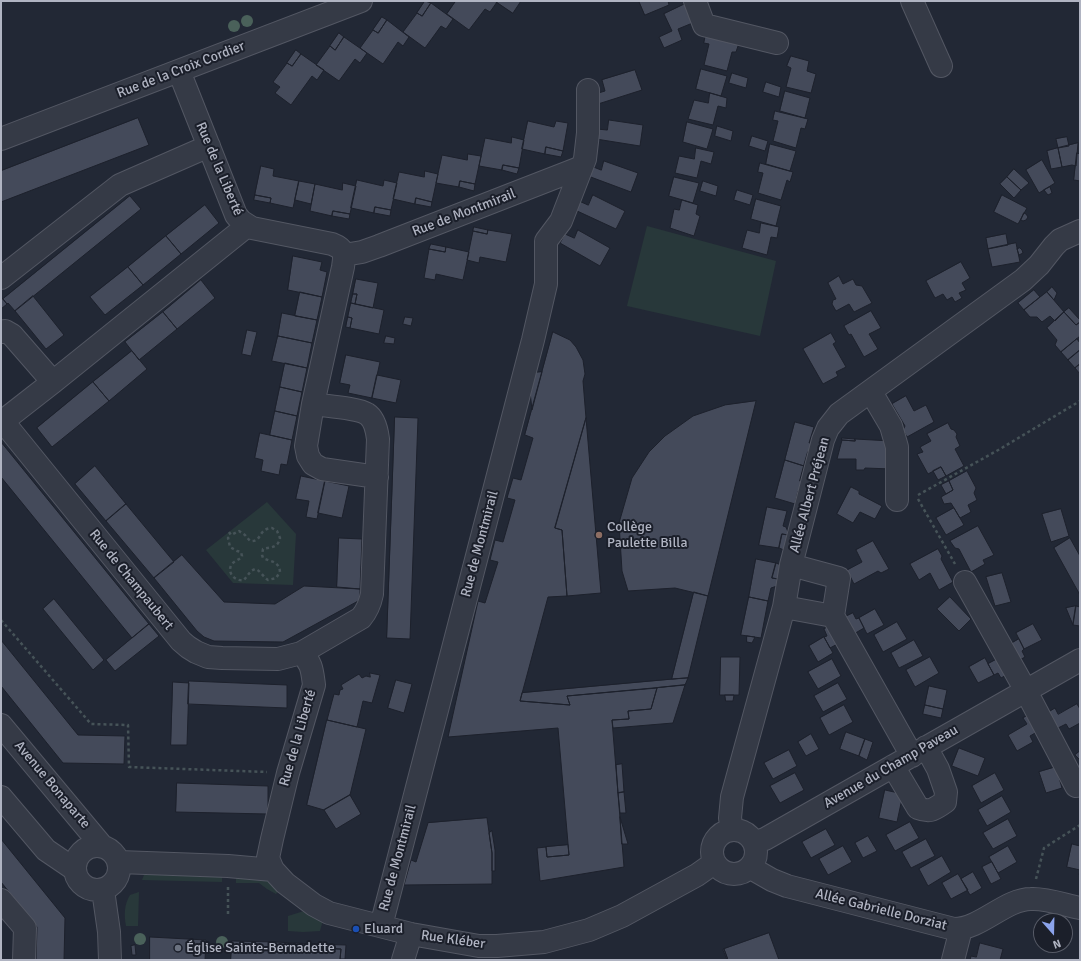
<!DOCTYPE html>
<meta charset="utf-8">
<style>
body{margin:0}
#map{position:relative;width:1081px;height:961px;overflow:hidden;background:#222835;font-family:Signika,sans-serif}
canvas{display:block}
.frame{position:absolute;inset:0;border:2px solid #b0b4c2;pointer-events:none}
.north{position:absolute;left:1033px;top:913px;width:40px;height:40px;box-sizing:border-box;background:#1b1f2a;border:1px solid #575b67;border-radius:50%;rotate:160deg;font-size:11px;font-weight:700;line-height:16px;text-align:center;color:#b0b4c2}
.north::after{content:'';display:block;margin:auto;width:14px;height:18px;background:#8ba3ec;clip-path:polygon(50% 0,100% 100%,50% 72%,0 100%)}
</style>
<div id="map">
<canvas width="1081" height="961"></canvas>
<div class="frame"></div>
<div class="north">N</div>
</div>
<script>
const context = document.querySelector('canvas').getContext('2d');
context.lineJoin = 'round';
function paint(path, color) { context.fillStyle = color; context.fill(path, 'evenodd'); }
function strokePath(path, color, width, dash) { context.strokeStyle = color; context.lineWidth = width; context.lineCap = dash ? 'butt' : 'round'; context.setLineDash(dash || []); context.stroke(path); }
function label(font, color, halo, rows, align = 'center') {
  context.font = font + ' Signika,sans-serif'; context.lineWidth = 4; context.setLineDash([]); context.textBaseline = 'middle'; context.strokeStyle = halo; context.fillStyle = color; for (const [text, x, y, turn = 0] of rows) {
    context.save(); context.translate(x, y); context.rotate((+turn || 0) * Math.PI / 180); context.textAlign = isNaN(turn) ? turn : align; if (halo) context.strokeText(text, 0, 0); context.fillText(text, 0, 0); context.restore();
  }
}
paint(new Path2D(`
 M647,226L776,261L760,336L627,306Z
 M267,502L296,534L293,585L233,583L206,550Z
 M148,873L222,874V882L142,880L144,875Z
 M236,875L262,876L280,889L276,894L267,889L259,883H236Z
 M139,892L138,926H126C124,915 124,905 130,895Z
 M307,910L323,920L320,931L303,932L288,931V916Z`), '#28383a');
const building = new Path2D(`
 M425,1L431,3L422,16L417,13Z
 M456,1H495L497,2L490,12L485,9L469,30L447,14Z
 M495,1H521L513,13Z
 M639,1H668L669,5L645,15Z
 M431,3L453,19L446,29L441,26L425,48L403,32L417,13L422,16Z
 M687,3L695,22L678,29L682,40L664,48L659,37L672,31L664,14Z
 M382,17L387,20L378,33L373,30Z
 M387,20L409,37L403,46L398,42L383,64L360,48L373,30L378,33Z
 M339,33L344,37L335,50L330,46Z
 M706,34L739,43L736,52H732L727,71L704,65L709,44L704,43Z
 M344,37L367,53L360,63L355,59L339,81L316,65L330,46L335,50Z
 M296,50L301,54L292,66L287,63Z
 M301,54L324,70L317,80L312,76L291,105L275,93L280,87L273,82L287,63L292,66Z
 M791,56L809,61L807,71L816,74L811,93L786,87L791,68L787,66Z
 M701,69L727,76L721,96L696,89Z
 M635,70L642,90L598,104L595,94L605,91L602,80Z
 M732,73L748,78L746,88L729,83Z
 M766,82L781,87L779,97L763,92Z
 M785,91L810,98L805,118L780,111Z
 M710,93L727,98L726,108L718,106L713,125L688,119L694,100L708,103Z
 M775,111L808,119L805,129L801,128L796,148L773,141L778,121L773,120Z
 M138,118L149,145L1,202V171Z
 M609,120L643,125L640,146L596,139L597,129L607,130Z
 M528,121L554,127L556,121L568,123L563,151L546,147L545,154L522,149Z
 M687,122L713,129L707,149L683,142Z
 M717,126L733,131L731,141L715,136Z
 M752,136L768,141L765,151L749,146Z
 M512,137L524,140L519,168L503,165L502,170L479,166L485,138L511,143Z
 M1067,137L1069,146L1058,148L1056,139Z
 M1078,143L1076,166L1072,165L1062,167L1058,148Z
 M770,144L796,151L790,171L766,164Z
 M546,147L563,151L561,157L545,154Z
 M696,148L714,152L711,164L701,161L697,178L675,173L679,156L694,159Z
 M1058,148L1062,167L1051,169L1047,151Z
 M1077,153L1080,154V181L1074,180Z
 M468,154L481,156L475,184L460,181L459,187L436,183L442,155L467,160Z
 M1042,160L1055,183L1039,193L1026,170Z
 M604,161L638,173L631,192L588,176L591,166L601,170Z
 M760,163L793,172L790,182L787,180L781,200L758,193L763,173L758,172Z
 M503,165L519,168L517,174L502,170Z
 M261,166L274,169L273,176L299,181L293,208L270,203L271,198L255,195Z
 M1014,169L1029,183L1021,190L1007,177Z
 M425,171L438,174L432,202L416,198L415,204L393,199L399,172L424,177Z
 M674,177L699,183L693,203L669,196Z
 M1007,177L1021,190L1014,198L1000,184Z
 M357,180L383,186L384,180L397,183L391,210L375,207L374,213L351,208Z
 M299,181L315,184L311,204L295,200Z
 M460,181L475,184L474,191L459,187Z
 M703,181L718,186L716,196L700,191Z
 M343,183L356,186L350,214L333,211L332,216L310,211L315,184L342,190Z
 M1050,187L1052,193L1048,195L1044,190Z
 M737,190L753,195L750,205L734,200Z
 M255,195L271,198L270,203L254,200Z
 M593,195L625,211L616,229L575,210L579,201L588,205Z
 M1002,195L1027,208L1018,224L994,212Z
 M130,196L141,209L15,311L8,303L7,304L3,299Z
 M416,198L432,202L431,207L415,204Z
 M756,199L781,206L776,226L751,219Z
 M682,200L698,205L696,214L700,216L694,236L670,228L674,209L679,210Z
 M205,205L219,223L181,254L166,236Z
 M375,207L391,210L390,216L374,213Z
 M333,211L350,214L349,219L332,216Z
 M1024,213L1026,214L1028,217L1026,220L1023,221L1021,220Z
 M761,223L779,227L777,238L771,237L767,255L742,248L747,230L759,233Z
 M474,227L488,230L487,234L473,231Z
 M488,230L512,234L506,262L480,257L479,263L467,260L473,231L487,234Z
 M578,230L610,248L600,266L560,243L565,234L574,238Z
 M1006,234L1008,245L988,249L986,238Z
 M166,236L181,254L143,285L128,267Z
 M1016,243L1020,262L992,267L988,249Z
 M431,244L446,247L445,252L429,249Z
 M446,247L469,252L463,280L436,274L435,280L424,278L429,249L445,252Z
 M1020,248L1022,250L1023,253L1019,255L1017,249Z
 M293,256L322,262L320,270L327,272L322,297L288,290Z
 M961,262L970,278L962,283L966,290L959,293L962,298L955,302L952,297L947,300L943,294L935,298L926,281Z
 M128,267L143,285L105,315L90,297Z
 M839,276L843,284L853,279L856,285L862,286L872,303L854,312L849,304L836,311L832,304L833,300L836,299L828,283Z
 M356,279L378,283L373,308L355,304L357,294H353Z
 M201,280L215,298L177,329L163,312Z
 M1052,287L1057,293L1054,300L1047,292Z
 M1034,290L1040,297L1024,310L1018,303Z
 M300,292L322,297L317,320L295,316Z
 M1047,292L1064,312L1055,321L1050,316L1042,322L1037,317H1030L1024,310Z
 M353,294H357L355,304L351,303Z
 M33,296L64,335L46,349L15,311Z
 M1,297L7,304L1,309Z
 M351,303L384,310L379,334L350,328L352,318L348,317Z
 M1069,308L1080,320V322L1076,325L1064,312Z
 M871,311L881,328L869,334L878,349L864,357L851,334L849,335L844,326Z
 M163,312L177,329L139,360L125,342Z
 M1064,312L1076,325L1080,322V336L1061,352L1055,345L1057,340L1047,328Z
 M282,313L317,320L312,343L278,336Z
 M348,317L352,318L350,328L346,327Z
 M405,317L413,318L411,326L403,324Z
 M247,330L257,332L251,356L242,354Z
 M553,332L570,340L576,347L583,360L585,374L583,381L586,418L555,528L562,530L567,596L548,597L520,701L570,705L567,696L657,688L651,709L628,711L629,719L612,720L624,867L540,881L537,848L546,847L547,857L569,855L558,728L448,737L478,601L485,603L498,562L490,560L495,540L503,542L515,500L507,498L513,478L521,480L533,438L525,435Z
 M831,333L836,342L833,344L846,367L836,372L838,376L823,384L803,349Z
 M278,336L312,343L307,368L272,361Z
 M386,336L395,338L394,344L384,343Z
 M1077,339L1080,343V350L1068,360L1061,352Z
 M1080,350V364L1075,368L1068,360Z
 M132,351L147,369L109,401L93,382Z
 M346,355L380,362L372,398L348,393L350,385L340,383Z
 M285,363L307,368L302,392L280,387Z
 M1080,364V374L1075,368Z
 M542,372L532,410L528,373Z
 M377,375L401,380L396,403L372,398Z
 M93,382L109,401L52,447L37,428Z
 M280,387L302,392L297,416L275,411Z
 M906,396L914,411L926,405L934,422L907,437L903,430L905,426L892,404Z
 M756,401L708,596L675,588L628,591L622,571L619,523L632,478L649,452L665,436L693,416L725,405Z
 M275,411L297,416L292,440L270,435Z
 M395,417L418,418L410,639L387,638Z
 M586,418L601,593L567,596L562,530L555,528Z
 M795,422L814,427L809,443H811L813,453L808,452L804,466L785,460Z
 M948,423L951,429L954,430L957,434L956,437L960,446L955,449L964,466L946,476L941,467L928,474L917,454L923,452L920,447L931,441L927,434Z
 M260,433L292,440L287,465L281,464L279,475L261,471L263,460L255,458Z
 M842,438L855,439V441L842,440Z
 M855,439L891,441L892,469L865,468L864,470H856V459H837L842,440L855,441Z
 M1,442L149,624L132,638L1,477Z
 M808,452L813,453L809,467L804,466Z
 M785,460L804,466L800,481L805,482L803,489L798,491L795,504L775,498Z
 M95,466L126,504L106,521L75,484Z
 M804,466L809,467L805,482L800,481Z
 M941,467L946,476L938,480L933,471Z
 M967,471L976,488L974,493L977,500L968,505L971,512L960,518L951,503L944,504L941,497L953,490L949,481Z
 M301,476L325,481L317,519L306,517L309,501L296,499Z
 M325,481L349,486L342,518L318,513Z
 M949,481L953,490L946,494L941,485Z
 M851,487L859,491V494L882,506L875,519L860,512L853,523L837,514Z
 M126,504L174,562L154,578L106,521Z
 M767,507L787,511L783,526L786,527L788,532V535L782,534L779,548L759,545Z
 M954,508L964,525L946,535L936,518Z
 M1061,509L1069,536L1051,542L1042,514Z
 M978,526L994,555L983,560L985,564L971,572L959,549L955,548L950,541Z
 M782,534L788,535L784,550L779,548Z
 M339,538L362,539L360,589L337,587Z
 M1070,538L1080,556V595L1054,548Z
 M873,541L889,569L881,573L878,571L854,584L847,570L862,562L856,550Z
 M938,549L942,556L941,559L953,582L939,590L930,573L919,580L910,564Z
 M182,555L224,602L275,604L304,586L360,589V600L283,642L214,641L204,637L197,631L154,578Z
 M756,559L776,563L772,578L778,579L777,586L771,588L768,601L749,597Z
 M776,563L781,565L778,579L772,578Z
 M1002,573L1011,602L995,606L986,577Z
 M694,592L708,596L688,678L672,679Z
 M749,597L768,601L761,638L741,635Z
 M950,597L971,619L959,631L937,609Z
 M54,599L104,660L93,670L43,609Z
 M1076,606L1080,607V626L1073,625Z
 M1076,606L1073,625L1066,608Z
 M875,609L884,625L867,634L859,618Z
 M853,613L856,619L859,618L864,628L852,635L843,618Z
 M897,622L907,639L883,652L874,635Z
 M149,624L159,636L115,671L106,660Z
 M834,624L843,641L830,648L824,637L827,636L824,629Z
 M1033,624L1042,640L1024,649L1016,633Z
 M747,636L755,637L752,643L747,642Z
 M824,637L833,653L818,662L809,646Z
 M1019,639L1024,649L1022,651L1025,657L1016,662L1007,646Z
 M1,640L78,735L125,736L124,764L63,763L1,686Z
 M914,640L923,656L899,668L891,653Z
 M721,657H740L739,695H720Z
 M930,657L939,673L915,687L906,670Z
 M1001,657L1010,673L1001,678L998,673L994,675L988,664Z
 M985,658L994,675L978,683L969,667Z
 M832,659L841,676L818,689L808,672Z
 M370,673L380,675L372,703L363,701L357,727L327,720L334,694L339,695L340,690L343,689L341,685L359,674L362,678L366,676L370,677Z
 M688,678L685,685L567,696L570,705L520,701L522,693Z
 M396,680L412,684L404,713L388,708Z
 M189,681L287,685V708L188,704Z
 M173,682L189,683L187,745H171Z
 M838,683L847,699L823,712L814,696Z
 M685,685L673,723L613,728L612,720L629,719L628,711L651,709L657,688Z
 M929,686L947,690L943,709L925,705Z
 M725,695H734L733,701H726Z
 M1077,704L1080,709V723L1069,729L1066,724L1054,730L1045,714L1055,708L1058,714Z
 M844,705L853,722L829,735L820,718Z
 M925,705L943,709L941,718L923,714Z
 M1033,713L1042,729L1030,736L1033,742L1017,751L1008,735L1027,724L1023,718Z
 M327,720L366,729L350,795L324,810L307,805Z
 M846,732L865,739L859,756L840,749Z
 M811,734L819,749L806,756L798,742Z
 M865,739L873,742L867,760L859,756Z
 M959,748L985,758L978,776L952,766Z
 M789,750L797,766L773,779L764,763Z
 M1080,751V760L1075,755Z
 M622,764L624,792L618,793L616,765Z
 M1056,767L1062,788L1046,793L1039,772Z
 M795,773L804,790L780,803L770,786Z
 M995,773L1004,790L981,803L972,786Z
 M177,783L268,786V814L176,812Z
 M885,790L903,794L897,822L879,818Z
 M624,792L626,813H620L618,793Z
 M350,795L361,814L336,829L324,810Z
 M1002,796L1011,812L987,826L978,810Z
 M620,817L628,844H622Z
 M487,818L492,853V884L404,885L411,860L416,862L428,823Z
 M1008,819L1017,836L993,849L983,833Z
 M910,822L919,838L895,851L886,835Z
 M826,829L835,845L811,858L802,842Z
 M492,831L495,850V871H492V853L489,833Z
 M868,836L877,851L863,858L855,843Z
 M1,839L65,918L64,960H36L37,927L1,882Z
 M926,839L935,856L911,868L902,852Z
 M1072,844L1080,846V875H1079L1080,870L1067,867Z
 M568,845L569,855L547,857L546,847Z
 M843,846L852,862L828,875L819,859Z
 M1008,846L1017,862L998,873L989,857Z
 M942,856L951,872L928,886L919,869Z
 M992,862L1001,879L991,884L982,867Z
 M973,872L982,888L970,895L961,879Z
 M958,874L968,890L951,899L942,883Z
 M769,933L779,960H728L724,949Z
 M150,937L206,940L205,960H150Z
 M232,941L275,942V947H295V943L312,944V948L341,949L340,960H231Z
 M275,942L295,943V947H275Z
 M980,943L1003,949L1000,960H970L971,956L976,957Z
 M312,944L346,945L345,959H340L341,949L312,948Z
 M135,945L136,955H132L131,946Z
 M724,949L728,960H727L723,950Z`);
paint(building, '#444a5a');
strokePath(building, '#1d212c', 1);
const minor = new Path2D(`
 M695,1L704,25L777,43
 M912,1L941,66
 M179,71L236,215L241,221L252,228L332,244C345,249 345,254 343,267L313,404L306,446L308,456L313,464L322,469L377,477
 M1,139L361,1
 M344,255L362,252L379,246L582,167
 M1,278L120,185L209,146
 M1,332L5,331L12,335L53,382
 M871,392L891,426L897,447V500
 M1,419L181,641L188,647L196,652L208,657L222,658L278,659L301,653L361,618C367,611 370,604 372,594L378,439C377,431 375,419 367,414C358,408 325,406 313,404
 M3,421L53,382L247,226
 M965,582L1026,691L1076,786
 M784,607L833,616L839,578L791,565
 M833,616L912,756
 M1,725L102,846
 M893,766L918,808C931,813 934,809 945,802L946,792L938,769L926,747
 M1,797L46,850L74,869
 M732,829L730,818L732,797L784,607L791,565L823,440L828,428L839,414L1023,280L1039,265L1054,246L1060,240L1080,231
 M712 852a22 22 0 1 1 44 0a22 22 0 1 1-44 0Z
 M755,842L765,839L1080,660
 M75 868a22 22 0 1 1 44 0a22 22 0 1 1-44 0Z
 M119,862L228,866L273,870L285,883L314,905L329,913L411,934L479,946H497L544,942L589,930L622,916L697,875L714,863
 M751,868L772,880L787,886L954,929C981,929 1005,899 1031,899C1046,898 1065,905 1080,908
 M273,870L268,858L272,839L288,773L314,685C312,670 312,663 301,653
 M103,890L109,932L110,960
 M1,900L25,928L24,960
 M381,926L533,340L546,284V241L561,221L585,159L588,133V90
 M403,960L411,934
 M953,960L961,929`);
strokePath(minor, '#535763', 24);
strokePath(new Path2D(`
 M918,495L1000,449L1080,401
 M918,499L955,564
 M229,532L231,535L239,531L245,535L250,541C263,542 257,529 272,528L277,531L280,538C278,548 271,547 263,549L262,555L263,558C271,562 279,561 280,572L276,578L268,580C263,577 260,570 255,569L251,571L244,580C235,582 226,572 232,564C235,560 240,560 242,556L241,552L237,551L230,547L228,538L231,535
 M1,620L91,724L128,725L129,767L267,772
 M1036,879L1044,848L1080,825
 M228,914V886`), '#465358', 2.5, [3, 3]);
strokePath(minor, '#353a46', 22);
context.fillStyle = '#4a615a';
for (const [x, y] of [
 [247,21],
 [234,26],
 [140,939],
 [222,942]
]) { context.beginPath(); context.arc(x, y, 6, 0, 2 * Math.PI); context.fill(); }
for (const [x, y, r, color] of [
 [599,535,4,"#8d6e63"],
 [356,929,4,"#1a4fb4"],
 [178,948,4,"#6b7280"]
]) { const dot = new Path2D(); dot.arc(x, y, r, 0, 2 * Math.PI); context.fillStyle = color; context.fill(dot); strokePath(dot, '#1b1f2a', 1.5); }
label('14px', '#b0b4c2', '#1b1f2a', [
 ["Rue de la Croix Cordier",181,70,-21],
 ["Rue de la Liberté",219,169,67],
 ["Rue de Montmirail",464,213,-21],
 ["Allée Albert Préjean",810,495,-75],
 ["Rue de Montmirail",480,544,-75],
 ["Rue de Champaubert",131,580,51],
 ["Rue de la Liberté",298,738,-74],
 ["Avenue du Champ Paveau",891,767,-30],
 ["Avenue Bonaparte",52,785,50],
 ["Rue de Montmirail",398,858,-75],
 ["Allée Gabrielle Dorziat",881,910,14],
 ["Rue Kléber",453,940,8]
]);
label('14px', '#b0b4c2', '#1b1f2a', [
 ["Collège",607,527],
 ["Paulette Billa",607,543],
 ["Eluard",364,929],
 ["Église Sainte-Bernadette",186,948]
], 'left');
</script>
